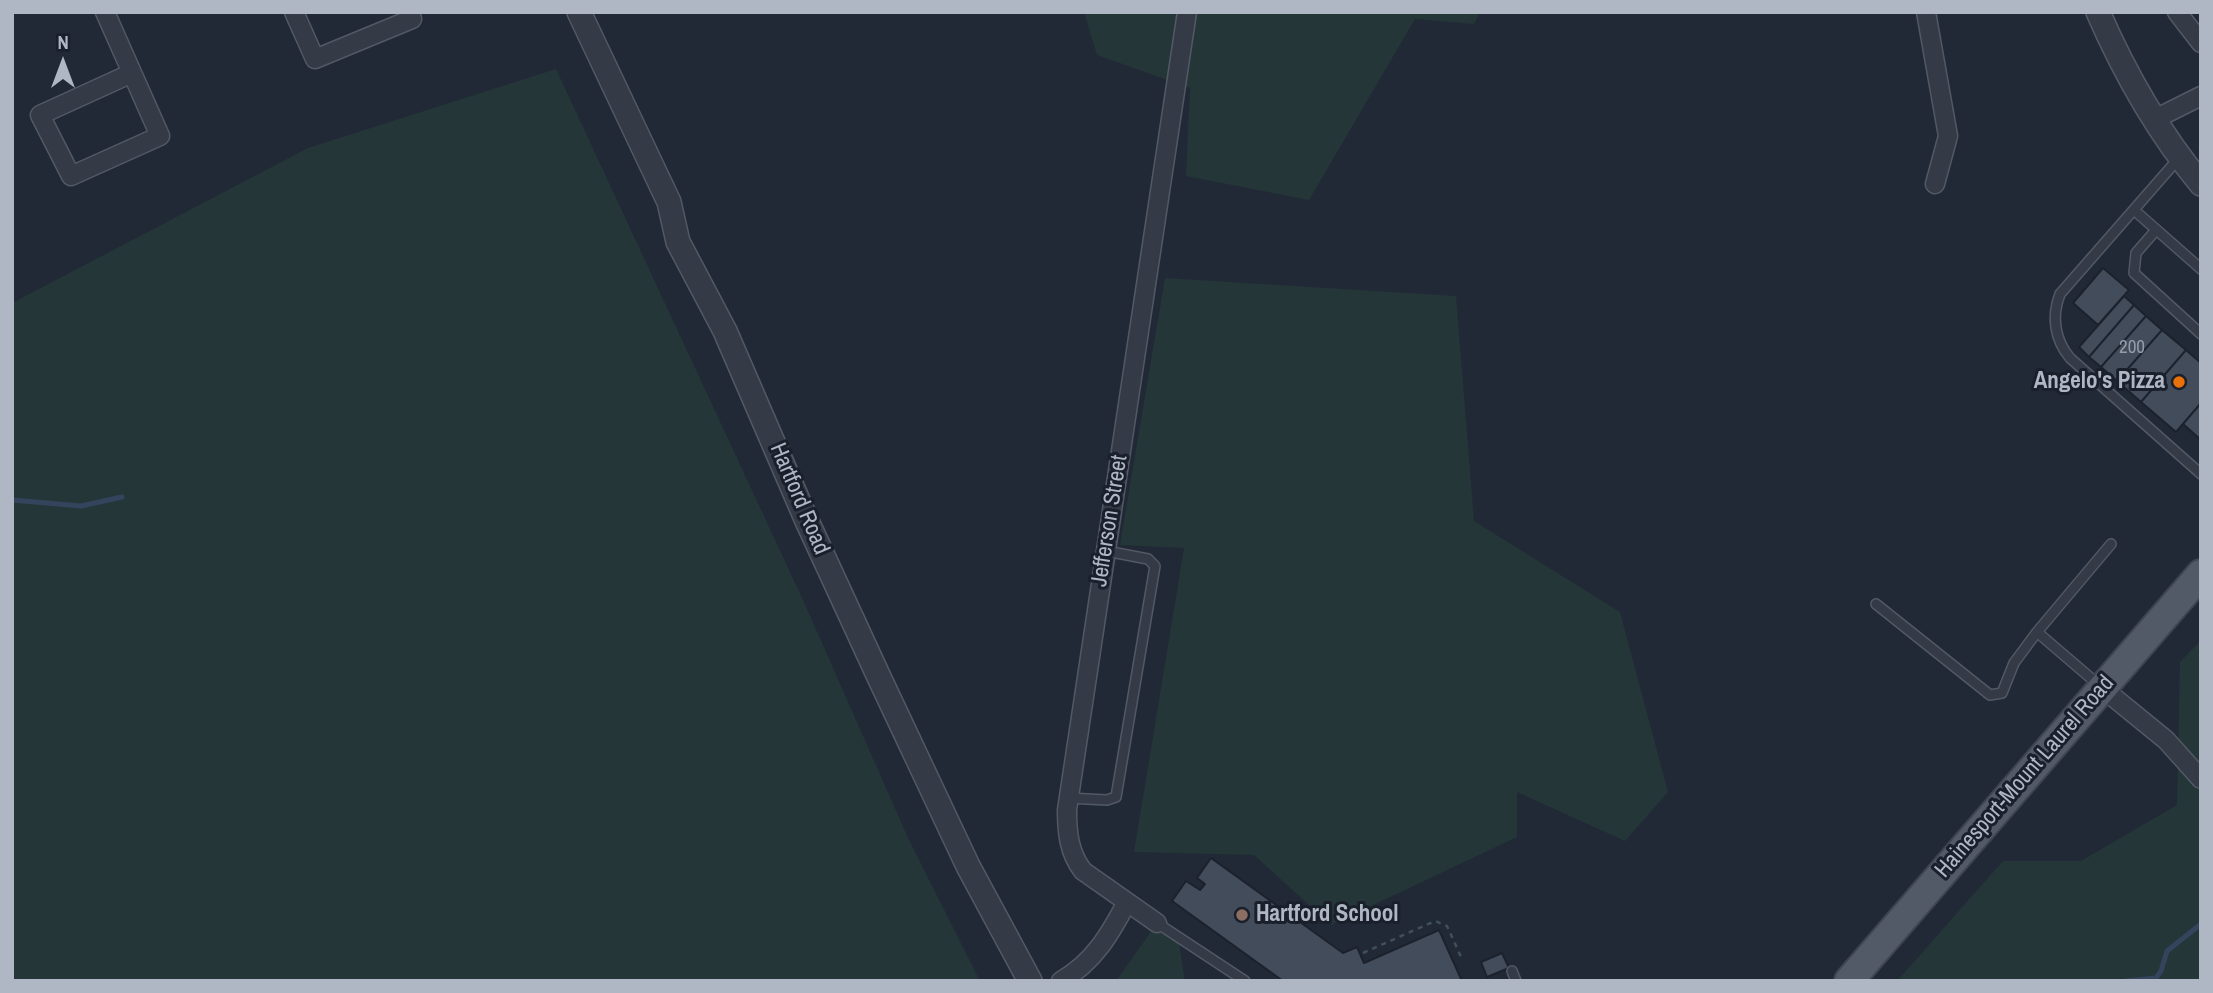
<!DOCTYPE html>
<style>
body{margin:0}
#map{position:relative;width:2213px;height:993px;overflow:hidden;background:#212936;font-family:"Archivo Narrow",sans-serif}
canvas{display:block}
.frame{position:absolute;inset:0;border:14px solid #afb6c4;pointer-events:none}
.north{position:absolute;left:28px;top:28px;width:70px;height:70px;-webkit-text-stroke:5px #1a202b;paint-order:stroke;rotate:0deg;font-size:19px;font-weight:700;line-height:28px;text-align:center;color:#afb6c4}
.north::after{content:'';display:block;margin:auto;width:24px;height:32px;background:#afb6c4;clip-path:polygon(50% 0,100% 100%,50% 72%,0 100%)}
</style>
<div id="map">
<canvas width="2213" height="993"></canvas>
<div class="frame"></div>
<div class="north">N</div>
</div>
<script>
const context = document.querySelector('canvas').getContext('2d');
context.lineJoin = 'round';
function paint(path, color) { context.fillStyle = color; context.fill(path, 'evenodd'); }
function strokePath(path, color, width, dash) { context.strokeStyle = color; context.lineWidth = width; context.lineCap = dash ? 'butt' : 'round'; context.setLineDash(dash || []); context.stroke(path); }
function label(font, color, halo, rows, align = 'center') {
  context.font = font + ' "Archivo Narrow",sans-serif'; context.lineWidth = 6; context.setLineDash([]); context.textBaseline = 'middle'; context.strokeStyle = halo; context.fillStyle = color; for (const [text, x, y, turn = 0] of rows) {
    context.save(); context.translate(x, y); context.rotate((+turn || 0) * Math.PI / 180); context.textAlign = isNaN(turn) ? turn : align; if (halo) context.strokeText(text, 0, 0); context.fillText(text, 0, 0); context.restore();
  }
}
paint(new Path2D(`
 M1084,12H1480L1474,24L1415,19L1309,200L1186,176L1190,88L1097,55Z
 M556,69L803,600L909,840L980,981H12V303L308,148Z
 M1165,278L1456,296L1474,521L1620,612L1668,792L1625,841L1517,792V837L1331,925L1254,855L1134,852L1184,548L1120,545Z
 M2201,640V981H1897L2003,861H2081L2177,805L2180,662Z
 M1157,923L1178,937L1185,981H1116Z`), '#243638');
strokePath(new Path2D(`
 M12,500L81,506L122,497
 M2126,981L2156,978L2161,971L2167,951L2201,924`), '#35445d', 5);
const building = new Path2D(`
 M2103,268L2129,290L2098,325L2073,303Z
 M2124,296L2134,305L2089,357L2079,347Z
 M2134,305L2146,316L2101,367L2089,357Z
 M2146,316L2162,330L2117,381L2101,367Z
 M2162,330L2186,350L2141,402L2117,381Z
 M2186,350L2201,363V403L2176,432L2141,402Z
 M2201,403V440L2183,424Z
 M1211,858L1343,953L1357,947L1364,963L1439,930L1462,981H1283L1172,901L1186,881L1200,890L1205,884L1197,878Z
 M1502,953L1509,968L1487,977L1481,962Z`);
paint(building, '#424c5b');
strokePath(building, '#1c222d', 2);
const service = new Path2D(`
 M2179,158L2060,294C2051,317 2055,340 2070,358L2201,474
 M2134,210L2201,269
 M2156,230L2136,253L2134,273L2201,334
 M1876,604L1990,695L2002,693L2014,663L2037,632
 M2100,686L2037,632L2111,544
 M1068,798L1107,800L1116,797L1155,566L1148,559L1106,551
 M1157,923L1245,981
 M1512,971L1516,981`);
const minor = new Path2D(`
 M105,12L160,136L71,176L40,115L132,73
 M294,12L315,59L412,19L410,12
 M1926,12L1948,136L1935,184
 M2177,12L2201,43
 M2155,119L2201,96
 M2101,687L2166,740L2201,779
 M1157,923L1083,871C1069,853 1067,833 1067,810L1187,12
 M1061,981C1094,962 1110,934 1127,902`);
const tertiary = new Path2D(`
 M579,12L669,202L678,242L725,331L807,521L878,675L968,866L1030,981
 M2098,12C2125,74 2158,132 2201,184`);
const primary = new Path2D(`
 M1849,981L2201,574`);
strokePath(service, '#525965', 12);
strokePath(minor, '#525965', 21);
strokePath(tertiary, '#525965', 26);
strokePath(primary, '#3e4451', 32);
strokePath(new Path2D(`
 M1363,953L1435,921L1447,926L1462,959`), '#405155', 2.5, [5, 5]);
strokePath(service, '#343b47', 9);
strokePath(minor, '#343b47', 18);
strokePath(tertiary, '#343b47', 23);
strokePath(primary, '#525a67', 28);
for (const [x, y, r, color] of [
 [2179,382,7,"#e8710a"],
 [1242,915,7,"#8d6e63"]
]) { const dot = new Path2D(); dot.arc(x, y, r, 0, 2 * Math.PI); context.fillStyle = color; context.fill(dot); strokePath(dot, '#1a202b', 2.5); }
label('19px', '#949caa', null, [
 ["200",2132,348]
]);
label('bold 23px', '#afb6c4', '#1a202b', [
 ["Angelo's Pizza",2165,382],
 ["Hartford School",1256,915,"left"]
], 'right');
label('23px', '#afb6c4', '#1a202b', [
 ["Hartford Road",799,499,67],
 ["Jefferson Street",1110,521,-81],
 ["Hainesport-Mount Laurel Road",2025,777,-49]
]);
</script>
